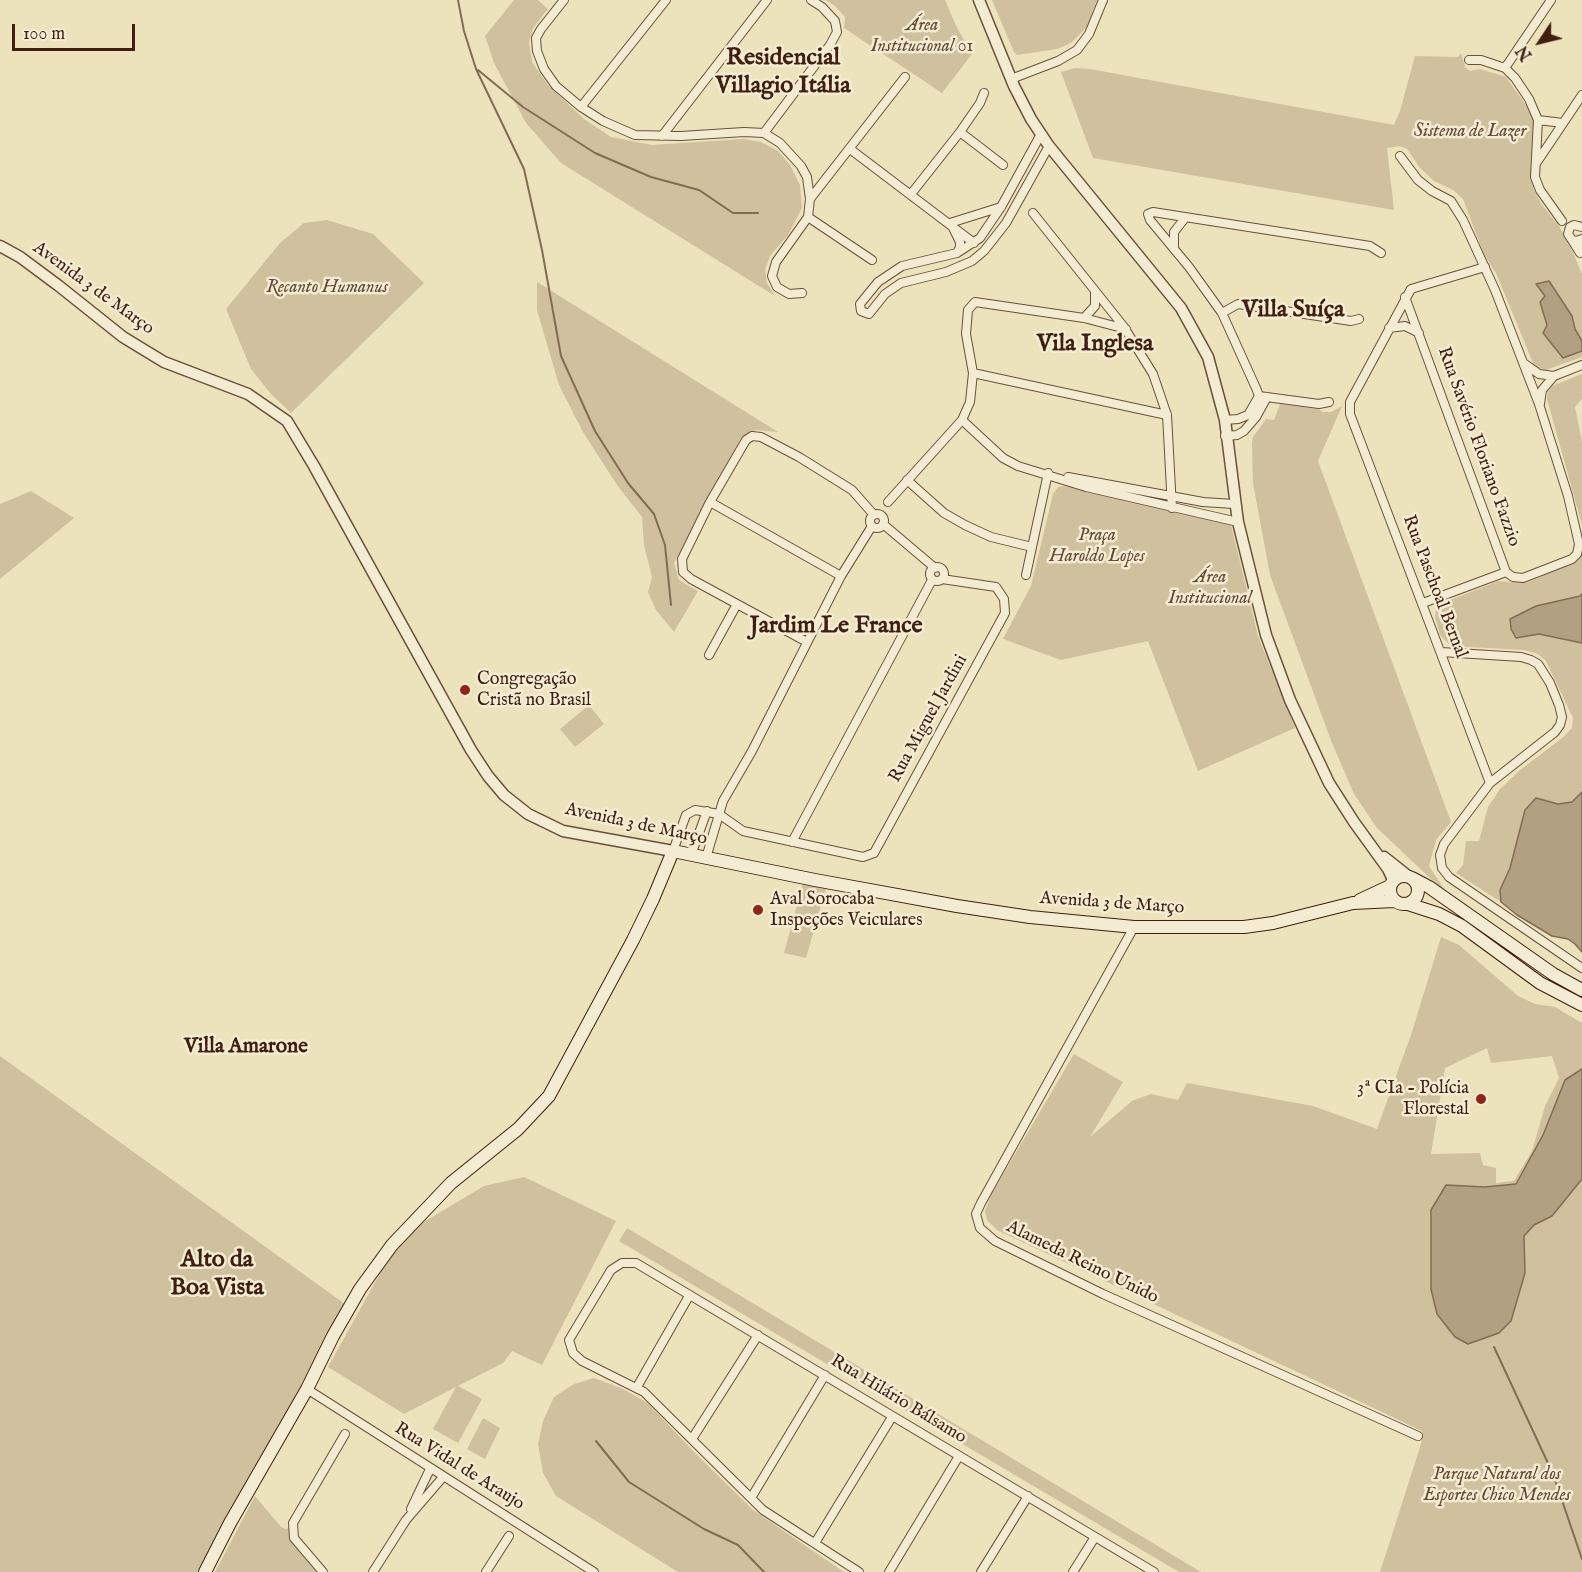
<!DOCTYPE html>
<meta charset="utf-8">
<style>
body{margin:0}
#map{position:relative;width:1582px;height:1572px;overflow:hidden;background:#ece2bb;font-family:"IM FELL English",serif}
canvas{display:block}
.north{position:absolute;left:1510px;top:12px;width:60px;height:60px;-webkit-text-stroke:4px #f3ecd3;paint-order:stroke;rotate:235deg;font-size:16px;font-weight:700;line-height:24px;text-align:center;color:#3f1f10}
.north::after{content:'';display:block;margin:auto;width:21px;height:27px;background:#3f1f10;clip-path:polygon(50% 0,100% 100%,50% 72%,0 100%)}
.scale{position:absolute;left:12px;top:24px;width:123px;height:27px;box-sizing:border-box;border:3px solid #3f1f10;border-top:0;padding-left:8px;font-size:18px;line-height:21px;white-space:nowrap;color:#3f1f10;-webkit-text-stroke:4px #f3ecd3;paint-order:stroke}
</style>
<div id="map">
<canvas width="1582" height="1572"></canvas>
<div class="north">N</div>
<div class="scale">100 m</div>
</div>
<script>
const context = document.querySelector('canvas').getContext('2d');
context.lineJoin = 'round';
function fill(path, color) {
  context.fillStyle = color;
  context.fill(path, 'evenodd');
}
function shape(rows) {
  const path = new Path2D();
  for (const r of rows) {
    if (r.length === 3) {
      path.moveTo(r[0] + r[2], r[1]);
      path.arc(r[0], r[1], r[2], 0, 2 * Math.PI);
      continue;
    }
    path.moveTo(r[0], r[1]);
    for (let i = 2; i < r.length; i += 2) path.lineTo(r[i], r[i + 1]);
  }
  return path;
}
function stroke(path, color, width, dash) {
  context.strokeStyle = color;
  context.lineWidth = width;
  context.lineCap = dash ? 'butt' : 'round';
  context.setLineDash(dash || []);
  context.stroke(path);
}
function write(font, color, halo, rows, align = 'center') {
  context.font = font + ' "IM FELL English",serif';
  context.lineWidth = 5;
  context.setLineDash([]);
  context.textBaseline = 'middle';
  context.strokeStyle = halo;
  context.fillStyle = color;
  for (const [text, x, y, turn = 0] of rows) {
    context.save();
    context.translate(x, y);
    context.rotate((+turn || 0) * Math.PI / 180);
    context.textAlign = isNaN(turn) ? turn : align;
    if (halo) context.strokeText(text, 0, 0);
    context.fillText(text, 0, 0);
    context.restore();
  }
}
fill(shape([
 [514,0,538,0,548,9,533,28,529,42,532,62,548,85,584,119,611,137,652,145,744,139,761,142,778,151,790,165,800,185,802,208,788,235,770,256,765,270,767,283,775,296,561,163,526,123,494,63,485,36],
 [826,0,945,0,956,26,972,54,942,93,844,28,845,17,835,6],
 [992,0,1097,0,1087,27,1071,43,1057,49,1017,55,1014,52],
 [1461,53,1465,67,1470,71,1480,69,1506,77,1535,118,1531,174,1534,190,1542,205,1559,226,1571,248,1582,274,1582,357,1546,370,1538,368,1533,363,1496,273,1484,255,1463,199,1453,190,1434,181,1420,168,1407,149,1400,146,1387,148,1394,210,1093,158,1061,72,1075,68,1090,69,1394,125,1400,111,1415,56,1458,57],
 [327,220,373,234,424,283,291,413,271,394,251,369,226,309,280,243,304,223],
 [537,282,778,432,756,430,741,438,674,563,679,580,698,591,674,632,656,610,648,592,652,577,644,545,642,517,617,485,583,432,559,385,537,310],
 [1582,374,1582,399,1575,407,1582,442,1582,525,1547,399,1548,392,1552,386],
 [1280,404,1318,409,1323,412,1331,412,1342,406,1318,461,1451,822,1436,840,1429,866,1448,895,1377,828,1354,794,1332,743,1270,575,1253,483,1252,443,1253,437,1266,419,1274,420],
 [1065,486,1231,525,1258,636,1295,728,1198,771,1148,641,1061,660,1003,639,1031,586,1053,494,1058,487],
 [31,491,74,518,0,579,0,504],
 [1582,555,1582,594,1580,596,1536,606,1516,638,1539,634,1582,643,1582,792,1572,802,1558,804,1536,798,1525,810,1510,868,1500,890,1501,902,1456,873,1463,865,1466,841,1479,841,1488,807,1500,789,1519,771,1562,738,1572,728,1573,718,1546,661,1538,654,1524,650,1451,646,1440,635,1435,617,1436,609,1443,603,1498,581,1526,583,1576,562],
 [589,705,604,724,575,747,560,729],
 [803,883,826,888,806,958,784,953],
 [1441,937,1459,945,1518,996,1535,1004,1555,1007,1582,1023,1582,1572,1380,1572,1421,1444,1422,1431,997,1230,987,1220,985,1211,991,1195,1074,1054,1123,1082,1090,1137,1132,1101,1151,1094,1178,1100,1187,1083,1313,1106,1377,1129,1412,1032],
 [1487,1048,1491,1063,1552,1056,1559,1078,1545,1106,1532,1151,1514,1181,1496,1183,1496,1168,1483,1165,1480,1153,1431,1154,1445,1068],
 [0,1056,345,1304,211,1551,197,1572,0,1572],
 [524,1177,616,1221,542,1365,512,1351,503,1363,458,1386,482,1399,458,1443,433,1429,456,1387,404,1414,328,1367,387,1261,417,1226,484,1186],
 [627,1228,940,1415,1201,1572,1179,1572,619,1241],
 [594,1378,621,1388,648,1403,693,1451,753,1510,844,1572,678,1572,556,1496,543,1473,538,1444,543,1421,554,1397,574,1384],
 [483,1418,500,1428,485,1459,467,1449],
 [255,1496,281,1527,286,1529,291,1526,319,1572,215,1572]
]), '#cfc19e');
const water = shape([
 [1549,281,1572,316,1575,329,1582,341,1582,351,1563,358,1543,333,1547,325,1540,302,1545,296,1536,284,1549,281],
 [1582,594,1582,643,1539,634,1516,638,1511,629,1510,619,1536,606,1580,596,1582,594],
 [1582,792,1582,952,1575,944,1568,939,1552,936,1517,915,1501,902,1500,890,1510,868,1525,810,1536,798,1558,804,1572,802,1582,792],
 [1582,1069,1582,1179,1552,1216,1534,1225,1524,1236,1525,1273,1511,1321,1499,1333,1468,1344,1455,1337,1437,1314,1431,1289,1431,1210,1446,1185,1485,1187,1516,1184,1543,1135,1565,1080,1582,1069]
]);
fill(water, '#b1a081');
stroke(water, '#836c54', 1.5);
stroke(shape([
 [458,0,464,31,476,69,524,169,542,250,561,356,595,431,628,483,654,514,665,545,671,605],
 [478,70,523,107,595,153,651,177,699,190,733,213,758,213],
 [1494,1347,1553,1474,1582,1559],
 [596,1441,629,1482,704,1529,738,1545,764,1572]
]), '#836c54', 2);
const minor = shape([
 [564,0,541,29,536,38,537,51,544,69,556,86,581,107,603,121,635,135,681,136,744,132,764,133,780,143,801,166,807,177,810,199,808,217,776,262,772,276,777,287,789,294,802,293],
 [1469,60,1481,60,1505,68,1515,78,1529,99,1538,120,1535,177,1540,190,1562,221],
 [1505,68,1551,0],
 [1011,79,1058,61,1077,50,1089,34,1103,0],
 [581,107,666,0],
 [1538,120,1563,123],
 [960,132,1003,165],
 [764,133,830,45,837,32,835,21,822,7,811,0],
 [1041,134,1001,207,980,238,957,253,902,266,878,282,860,304,861,311,869,314,885,294,901,283,946,272,972,261,984,251,1006,223,1049,146],
 [662,136,767,0],
 [850,149,974,243],
 [1400,156,1418,180,1432,191,1451,201,1463,220,1495,290,1539,404,1568,496,1579,544,1577,554,1572,559,1523,578,1513,577,1506,572],
 [1537,162,1582,95],
 [911,194,960,132,980,103,984,93],
 [810,199,905,77],
 [1033,213,1124,327,1153,374,1167,415,1172,508],
 [808,217,872,260],
 [950,223,1001,207],
 [1582,227,1574,225,1570,227,1568,234,1572,240,1576,241,1582,239],
 [953,228,960,242,960,247,957,253],
 [1572,240,1580,253,1582,242],
 [1174,248,1174,232,1185,218],
 [1485,267,1411,289,1350,402,1350,414,1490,783],
 [1405,297,1506,572],
 [1222,313,1238,304,1351,321,1359,319],
 [1084,318,1095,306,1095,293],
 [1389,328,1405,326,1419,333],
 [1525,364,1539,374,1554,376,1582,365],
 [973,373,1167,415],
 [1259,396,1319,404,1329,402],
 [1540,404,1542,390,1554,376],
 [962,420,1003,458,1018,466,1086,487,1238,522],
 [1225,420,1238,419,1248,415,1259,396,1256,388,1222,313,1189,267,1150,220,1148,214,1153,212,1370,246,1381,253],
 [1225,436,1237,435,1244,431,1256,417,1267,397],
 [1068,477,1203,502,1234,504],
 [907,480,944,513,965,525,991,537,1032,547],
 [710,502,841,576],
 [888,502,962,420,970,402,973,373,966,334,968,310,975,302,1084,318,1126,329],
 [877,521,7],
 [883,524,935,568],
 [937,574,7],
 [1026,575,1048,473],
 [1423,603,1506,572],
 [807,642,691,579,683,572,682,559,710,502,746,440,752,436,761,437,799,457,852,490,874,515],
 [1441,652,1521,657,1531,660,1538,664,1550,683,1559,705,1562,717,1560,725,1555,732,1490,783,1444,844,1440,855,1442,868,1449,877,1582,968],
 [709,655,737,604],
 [792,842,932,580],
 [673,851,686,815,695,810,719,814,743,831,863,857,874,853,1005,613,1004,599,996,587,942,579],
 [691,855,707,811],
 [706,858,723,801,752,751,841,576,872,526],
 [1134,927,981,1203,976,1214,980,1228,995,1241,1103,1294,1418,1436],
 [637,1387,689,1296],
 [307,1389,594,1572],
 [692,1439,758,1335],
 [751,1498,825,1375],
 [411,1509,430,1469],
 [815,1543,892,1417],
 [323,1572,294,1538,293,1523,345,1434],
 [373,1572,406,1520,443,1477],
 [486,1572,509,1536],
 [859,1572,763,1510,644,1392,582,1361,573,1353,569,1340,611,1270,622,1263,636,1263,1154,1572],
 [889,1572,959,1456],
 [981,1572,1028,1496],
 [1073,1572,1095,1537]
]);
const tertiary = shape([
 [979,0,1014,86,1031,119,1049,146,1181,308,1208,357,1225,420,1238,522,1266,635,1290,700,1329,783,1354,822,1388,869,1393,880],
 [0,246,20,257,59,286,123,337,164,362,248,394,287,421,314,466,471,750,488,776,504,795,528,814,563,831,673,851],
 [1384,857,1408,876]
]);
const secondary = shape([
 [1404,890,14],
 [1412,878,1429,887,1553,974,1582,990],
 [1360,900,1390,886],
 [1408,904,1439,914,1462,926,1540,983,1582,1005],
 [205,1572,230,1523,307,1389,333,1336,360,1289,392,1245,451,1183,518,1129,549,1096,633,940,653,899,673,851,815,880,957,906,1030,917,1134,927,1244,927,1273,923,1353,903,1394,901]
]);
stroke(minor, '#6a503b', 10);
stroke(tertiary, '#6a503b', 13);
stroke(secondary, '#3f1f10', 14);
stroke(minor, '#f3ecd3', 8);
stroke(tertiary, '#f3ecd3', 10);
stroke(secondary, '#f3ecd3', 12);
for (const [x, y, r, color] of [
 [465,690,6,"#8f2418"],
 [758,910,6,"#8f2418"],
 [1481,1099,6,"#8f2418"]
]) {
  const dot = new Path2D();
  dot.arc(x, y, r, 0, 2 * Math.PI);
  context.fillStyle = color;
  context.fill(dot);
  stroke(dot, '#f3ecd3', 2);
}
write('italic 18px', '#634834', '#f3ecd3', [
 ["Área",922,26],
 ["Institucional 01",922,47],
 ["Sistema de Lazer",1470,132],
 ["Recanto Humanus",327,288],
 ["Praça",1097,536],
 ["Haroldo Lopes",1097,557],
 ["Área",1210,578],
 ["Institucional",1210,599],
 ["Parque Natural dos",1497,1475],
 ["Esportes Chico Mendes",1497,1496]
]);
write('18px', '#3f1f10', '#f3ecd3', [
 ["Avenida 3 de Março",93,289,36],
 ["Rua Savério Floriano Fazzio",1478,447,70],
 ["Rua Paschoal Bernal",1434,587,69],
 ["Rua Miguel Jardini",929,719,-61],
 ["Avenida 3 de Março",636,825,12],
 ["Avenida 3 de Março",1112,904,4],
 ["Alameda Reino Unido",1082,1263,26],
 ["Rua Hilário Bálsamo",898,1400,31],
 ["Rua Vidal de Araujo",459,1467,32]
]);
write('18px', '#3f1f10', '#f3ecd3', [
 ["Congregação",477,680],
 ["Cristã no Brasil",477,701],
 ["Aval Sorocaba",770,900],
 ["Inspeções Veiculares",770,921],
 ["3ª CIa - Polícia",1469,1089,"right"],
 ["Florestal",1469,1110,"right"]
], 'left');
write('bold 21px', '#3f1f10', '#f3ecd3', [
 ["Villa Amarone",246,1048]
]);
write('bold 24px', '#3f1f10', '#f3ecd3', [
 ["Residencial",783,59],
 ["Villagio Itália",783,87],
 ["Villa Suíça",1293,311],
 ["Vila Inglesa",1095,345],
 ["Jardim Le France",836,627],
 ["Alto da",217,1261],
 ["Boa Vista",217,1289]
]);
</script>
